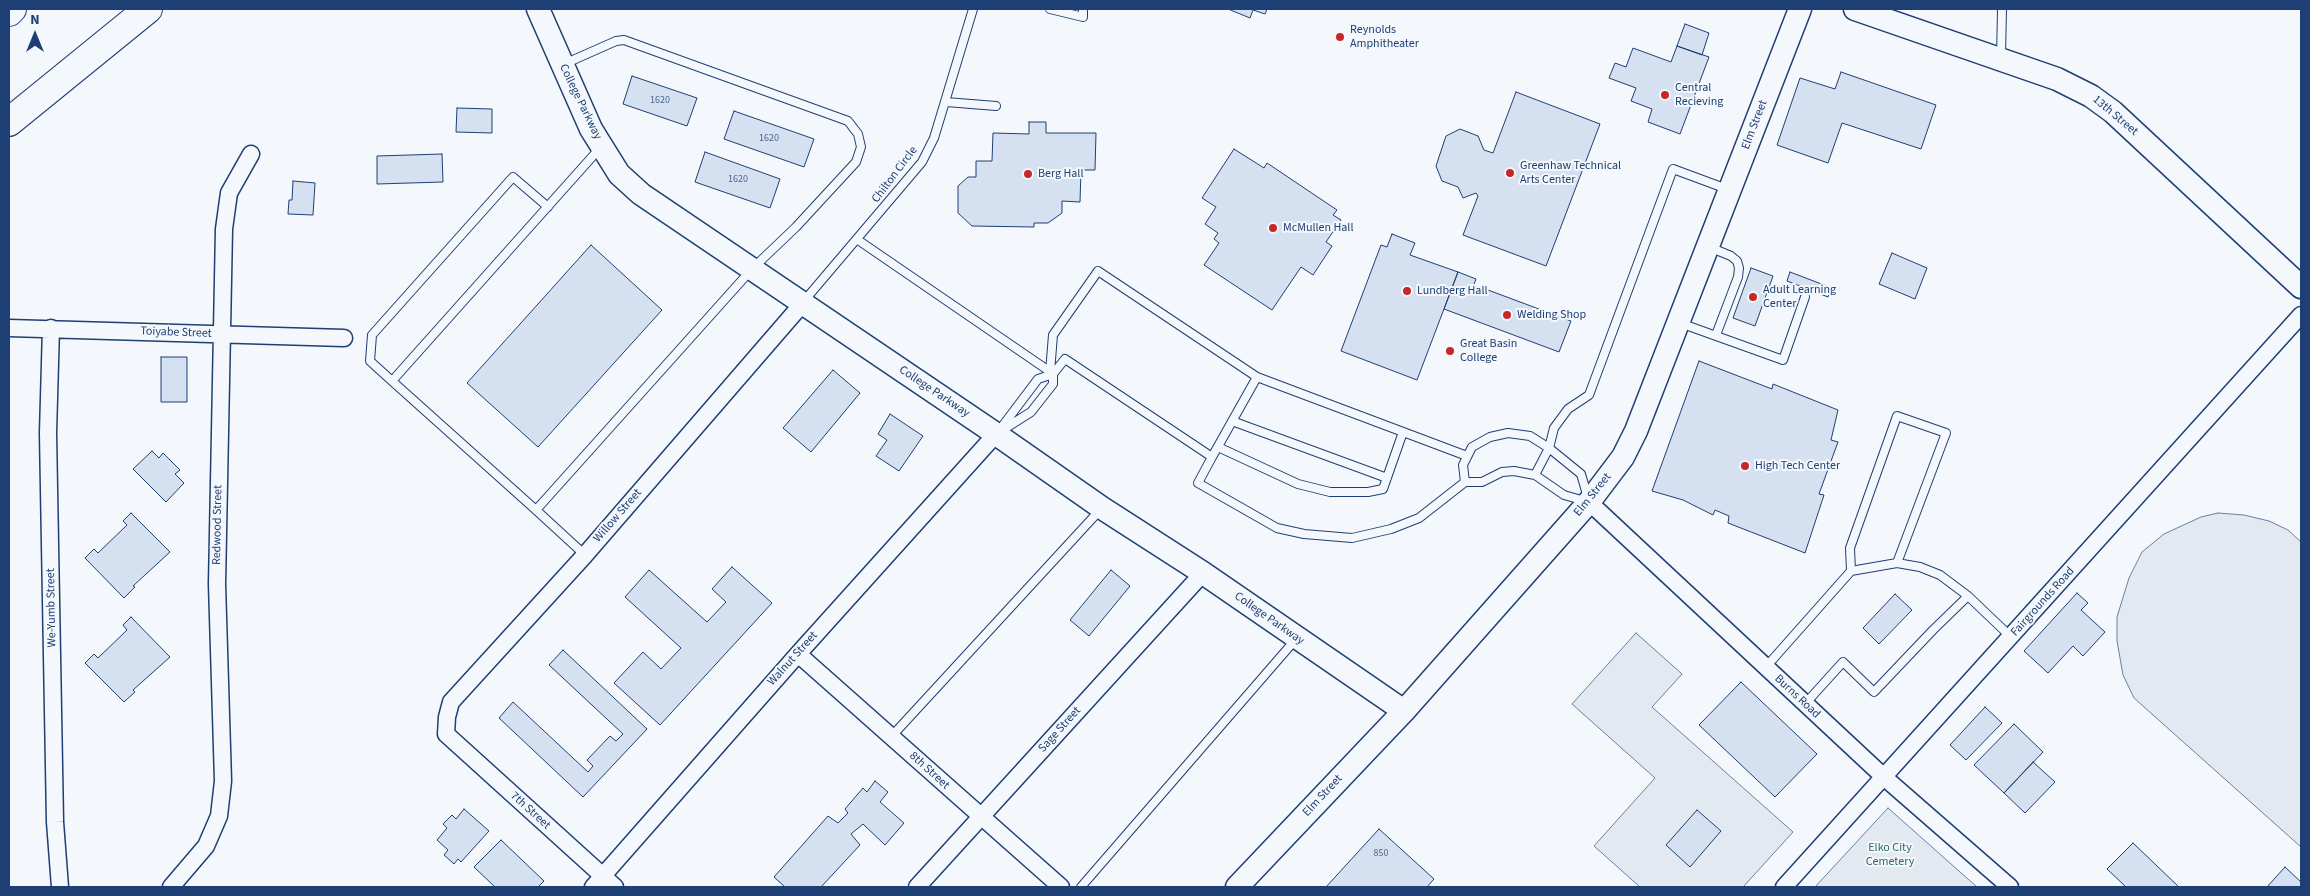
<!DOCTYPE html>
<style>
body{margin:0}
#map{position:relative;width:2310px;height:896px;overflow:hidden;background:#f4f7fb;font-family:"Source Sans 3",sans-serif}
canvas{display:block}
.frame{position:absolute;inset:0;border:10px solid #1d3f73;pointer-events:none}
.north{position:absolute;left:10px;top:10px;width:50px;height:50px;-webkit-text-stroke:4px #f4f7fb;paint-order:stroke;rotate:0deg;font-size:14px;font-weight:700;line-height:20px;text-align:center;color:#1d3f73}
.north::after{content:'';display:block;margin:auto;width:18px;height:22px;background:#1d3f73;clip-path:polygon(50% 0,100% 100%,50% 72%,0 100%)}
</style>
<div id="map">
<canvas width="2310" height="896"></canvas>
<div class="frame"></div>
<div class="north">N</div>
</div>
<script>
const context = document.querySelector('canvas').getContext('2d');
context.lineJoin = 'round';
function fill(path, color) {
  context.fillStyle = color;
  context.fill(path, 'evenodd');
}
function shape(rows) {
  const path = new Path2D();
  for (const r of rows) {
    path.moveTo(r[0], r[1]);
    for (let i = 2; i < r.length; i += 2) path.lineTo(r[i], r[i + 1]);
  }
  return path;
}
function stroke(path, color, width, dash) {
  context.strokeStyle = color;
  context.lineWidth = width;
  context.lineCap = dash ? 'butt' : 'round';
  context.setLineDash(dash || []);
  context.stroke(path);
}
function write(font, color, halo, rows, align = 'center') {
  context.font = font + ' "Source Sans 3",sans-serif';
  context.lineWidth = 4;
  context.setLineDash([]);
  context.textBaseline = 'middle';
  context.strokeStyle = halo;
  context.fillStyle = color;
  for (const [text, x, y, turn = 0] of rows) {
    context.save();
    context.translate(x, y);
    context.rotate((+turn || 0) * Math.PI / 180);
    context.textAlign = isNaN(turn) ? turn : align;
    if (halo) context.strokeText(text, 0, 0);
    context.fillText(text, 0, 0);
    context.restore();
  }
}
const green = shape([
 [2218,513,2244,515,2269,521,2288,530,2301,542,2301,847,2134,698,2123,675,2117,641,2117,617,2129,578,2142,552,2164,534,2201,517,2218,513],
 [1636,633,1682,674,1652,707,1793,832,1743,887,1640,887,1594,846,1655,778,1572,704,1636,633],
 [1888,808,1977,887,1815,887,1888,808]
]);
fill(green, '#e3e9f0');
stroke(green, '#687fa3', 1);
const building = shape([
 [1228,9,1267,9,1265,14,1253,10,1250,18,1228,9],
 [1685,24,1709,33,1702,55,1677,46,1685,24],
 [1677,46,1709,57,1680,134,1648,122,1652,109,1631,101,1636,88,1609,78,1615,63,1626,67,1633,48,1671,62,1677,46],
 [1841,72,1936,105,1921,149,1842,123,1828,163,1777,145,1800,78,1835,89,1841,72],
 [632,76,697,98,687,126,623,104,632,76],
 [1516,92,1600,124,1546,266,1463,235,1478,196,1476,193,1463,198,1458,187,1442,181,1436,166,1446,136,1460,129,1478,136,1484,150,1493,153,1516,92],
 [457,108,492,109,492,133,456,132,457,108],
 [734,111,814,139,804,167,724,139,734,111],
 [1029,122,1046,122,1046,133,1096,133,1095,170,1081,170,1080,202,1062,201,1062,213,1048,223,1034,223,1034,227,972,226,958,213,958,186,968,177,976,177,976,161,992,161,993,133,1029,134,1029,122],
 [1234,149,1264,168,1267,163,1337,210,1333,215,1341,220,1326,242,1332,246,1313,275,1301,267,1272,310,1204,265,1219,243,1214,239,1218,233,1205,224,1216,207,1202,198,1234,149],
 [705,152,780,179,770,208,695,182,705,152],
 [442,154,443,182,377,184,377,156,442,154],
 [293,181,315,183,313,215,288,214,289,200,292,200,293,181],
 [1392,234,1415,243,1410,255,1458,272,1417,380,1341,351,1381,245,1387,247,1392,234],
 [591,245,662,310,538,447,467,383,591,245],
 [1892,253,1927,268,1915,299,1879,284,1892,253],
 [1751,268,1773,276,1755,326,1733,318,1751,268],
 [1458,272,1476,279,1473,287,1479,289,1480,287,1571,321,1559,352,1444,309,1458,272],
 [1790,272,1832,288,1828,297,1787,281,1790,272],
 [161,357,187,357,187,402,161,402,161,357],
 [1699,361,1772,389,1773,384,1838,410,1831,440,1838,442,1819,494,1824,495,1805,553,1728,523,1729,516,1715,510,1713,515,1683,500,1652,491,1699,361],
 [833,370,860,393,811,452,783,428,833,370],
 [890,414,923,436,899,471,876,456,887,440,878,434,890,414],
 [152,451,159,458,163,453,180,470,175,474,184,483,166,502,133,469,152,451],
 [131,513,170,552,133,586,135,587,124,598,85,558,94,549,98,553,127,525,123,521,131,513],
 [732,567,772,603,660,725,614,683,643,652,661,669,681,648,625,597,649,570,707,622,726,602,712,589,732,567],
 [1111,570,1130,586,1089,636,1070,620,1111,570],
 [2077,593,2088,603,2081,610,2105,632,2083,656,2073,646,2048,673,2024,651,2077,593],
 [1895,594,1912,610,1879,644,1863,628,1895,594],
 [131,617,170,657,133,690,135,692,124,702,85,663,94,654,98,658,127,630,123,625,131,617],
 [563,650,647,729,583,797,499,718,513,702,588,772,593,766,587,760,610,736,616,741,623,734,549,665,563,650],
 [1741,682,1817,754,1775,797,1699,725,1741,682],
 [1985,707,2002,723,1966,760,1950,745,1985,707],
 [2014,724,2043,752,2004,793,1974,765,2014,724],
 [2033,762,2055,782,2025,813,2004,793,2033,762],
 [875,781,888,792,880,802,904,823,885,845,863,824,851,834,860,845,821,887,785,887,774,877,828,816,838,823,848,813,845,809,863,788,867,792,875,781],
 [464,809,489,831,461,862,458,859,454,864,444,855,448,850,437,840,447,828,443,824,452,815,456,819,464,809],
 [1697,810,1721,831,1690,867,1666,845,1697,810],
 [1379,829,1434,879,1427,887,1326,887,1379,829],
 [501,840,544,881,538,887,495,887,474,867,501,840],
 [2133,843,2179,887,2126,887,2107,869,2133,843],
 [2285,867,2301,882,2301,887,2267,887,2285,867]
]);
fill(building, '#d5e0f0');
stroke(building, '#1d3f73', 1);
const lane = shape([
 [1050,9,1083,17,1083,9],
 [2001,57,2002,9],
 [564,64,616,41,624,40,848,121,858,134,861,147,856,162,796,227,752,269,536,510,392,381,600,148],
 [946,102,996,106],
 [858,240,1052,373],
 [1709,247,1731,256,1737,261,1739,268,1738,277,1716,335],
 [804,301,922,162,934,138,973,9],
 [1680,323,1783,360,1805,297],
 [1050,372,1053,335,1098,271,1257,377,1212,457],
 [1257,377,1467,456],
 [392,381,370,361,372,335,513,177,548,207],
 [1232,421,1387,478],
 [1001,431,1031,412,1053,384,1053,374],
 [998,432,1038,379,1053,374,1065,359,1212,457,1198,483,1277,528,1304,534,1352,538,1391,529,1419,518,1465,482,1482,482,1502,472,1514,471,1535,475,1564,495,1585,501],
 [1218,447,1298,484,1330,492,1368,492,1383,489,1403,432],
 [1535,475,1549,448,1554,428,1568,409,1589,395,1673,169,1727,189],
 [1465,482,1463,465,1472,447,1490,437,1508,433,1530,436,1549,448,1581,474,1588,498],
 [536,510,585,555],
 [1897,563,1920,567,1940,575,1968,596,2011,637],
 [1765,668,1851,571,1850,548,1897,416,1946,433,1897,563,1851,571],
 [1805,704,1843,662,1874,692,1933,630,1968,596],
 [891,737,1100,510],
 [1081,887,1296,639]
]);
const street = shape([
 [9,328,344,338],
 [51,328,48,433,55,822,60,887],
 [1589,502,1885,778,2010,887],
 [798,654,1061,887],
 [171,887,206,846,219,816,223,781,217,584,224,229,229,193,251,154],
 [593,887,798,654,996,434],
 [615,887,446,734,447,717,451,702,585,555,803,303],
 [917,887,1203,573],
 [1784,887,2301,315]
]);
const secondary = shape([
 [538,9,591,129,619,174,641,194,996,434,1102,508,1203,573,1404,711],
 [1855,9,2057,79,2091,96,2113,112,2301,287],
 [1237,887,1404,711,1589,502,1623,457,1636,431,1800,9]
]);
const highway = shape([
 [9,12,12,9],
 [9,122,148,9]
]);
stroke(lane, '#1d3f73', 10);
stroke(street, '#1d3f73', 19);
stroke(secondary, '#1d3f73', 25);
stroke(highway, '#1d3f73', 30);
stroke(lane, '#f4f7fb', 8);
stroke(street, '#f4f7fb', 16);
stroke(secondary, '#f4f7fb', 22);
stroke(highway, '#f4f7fb', 28);
for (const [x, y, r, color] of [
 [1340,37,5,"#c62828"],
 [1665,95,5,"#c62828"],
 [1510,173,5,"#c62828"],
 [1028,174,5,"#c62828"],
 [1273,228,5,"#c62828"],
 [1407,291,5,"#c62828"],
 [1753,297,5,"#c62828"],
 [1507,315,5,"#c62828"],
 [1450,351,5,"#c62828"],
 [1745,466,5,"#c62828"]
]) {
  const dot = new Path2D();
  dot.arc(x, y, r, 0, 2 * Math.PI);
  context.fillStyle = color;
  context.fill(dot);
  stroke(dot, '#f4f7fb', 2);
}
write('10px', '#4b6792', null, [
 ["1620",660,101],
 ["1620",769,139],
 ["1620",738,180],
 ["850",1381,854]
]);
write('12px', '#1d3f73', '#f4f7fb', [
 ["Reynolds",1350,30],
 ["Amphitheater",1350,44],
 ["Central",1675,88],
 ["Recieving",1675,102],
 ["Greenhaw Technical",1520,166],
 ["Arts Center",1520,180],
 ["Berg Hall",1038,174],
 ["McMullen Hall",1283,228],
 ["Adult Learning",1763,290],
 ["Center",1763,304],
 ["Lundberg Hall",1417,291],
 ["Welding Shop",1517,315],
 ["Great Basin",1460,344],
 ["College",1460,358],
 ["High Tech Center",1755,466]
], 'left');
write('12px', '#1d3f73', '#f4f7fb', [
 ["College Parkway",580,102,64],
 ["13th Street",2115,116,40],
 ["Elm Street",1755,125,-69],
 ["Chilton Circle",895,175,-53],
 ["Toiyabe Street",176,333,2],
 ["College Parkway",934,392,34],
 ["Elm Street",1593,495,-51],
 ["Willow Street",618,516,-49],
 ["Redwood Street",218,525,-89],
 ["Fairgrounds Road",2043,602,-48],
 ["We-Yumb Street",52,608,-91],
 ["College Parkway",1269,619,35],
 ["Walnut Street",793,659,-48],
 ["Burns Road",1797,697,43],
 ["Sage Street",1060,730,-48],
 ["8th Street",929,771,42],
 ["Elm Street",1323,796,-47],
 ["7th Street",530,811,42]
]);
write('12px', '#2c6c60', '#f4f7fb', [
 ["Elko City",1890,848],
 ["Cemetery",1890,862]
]);
</script>
